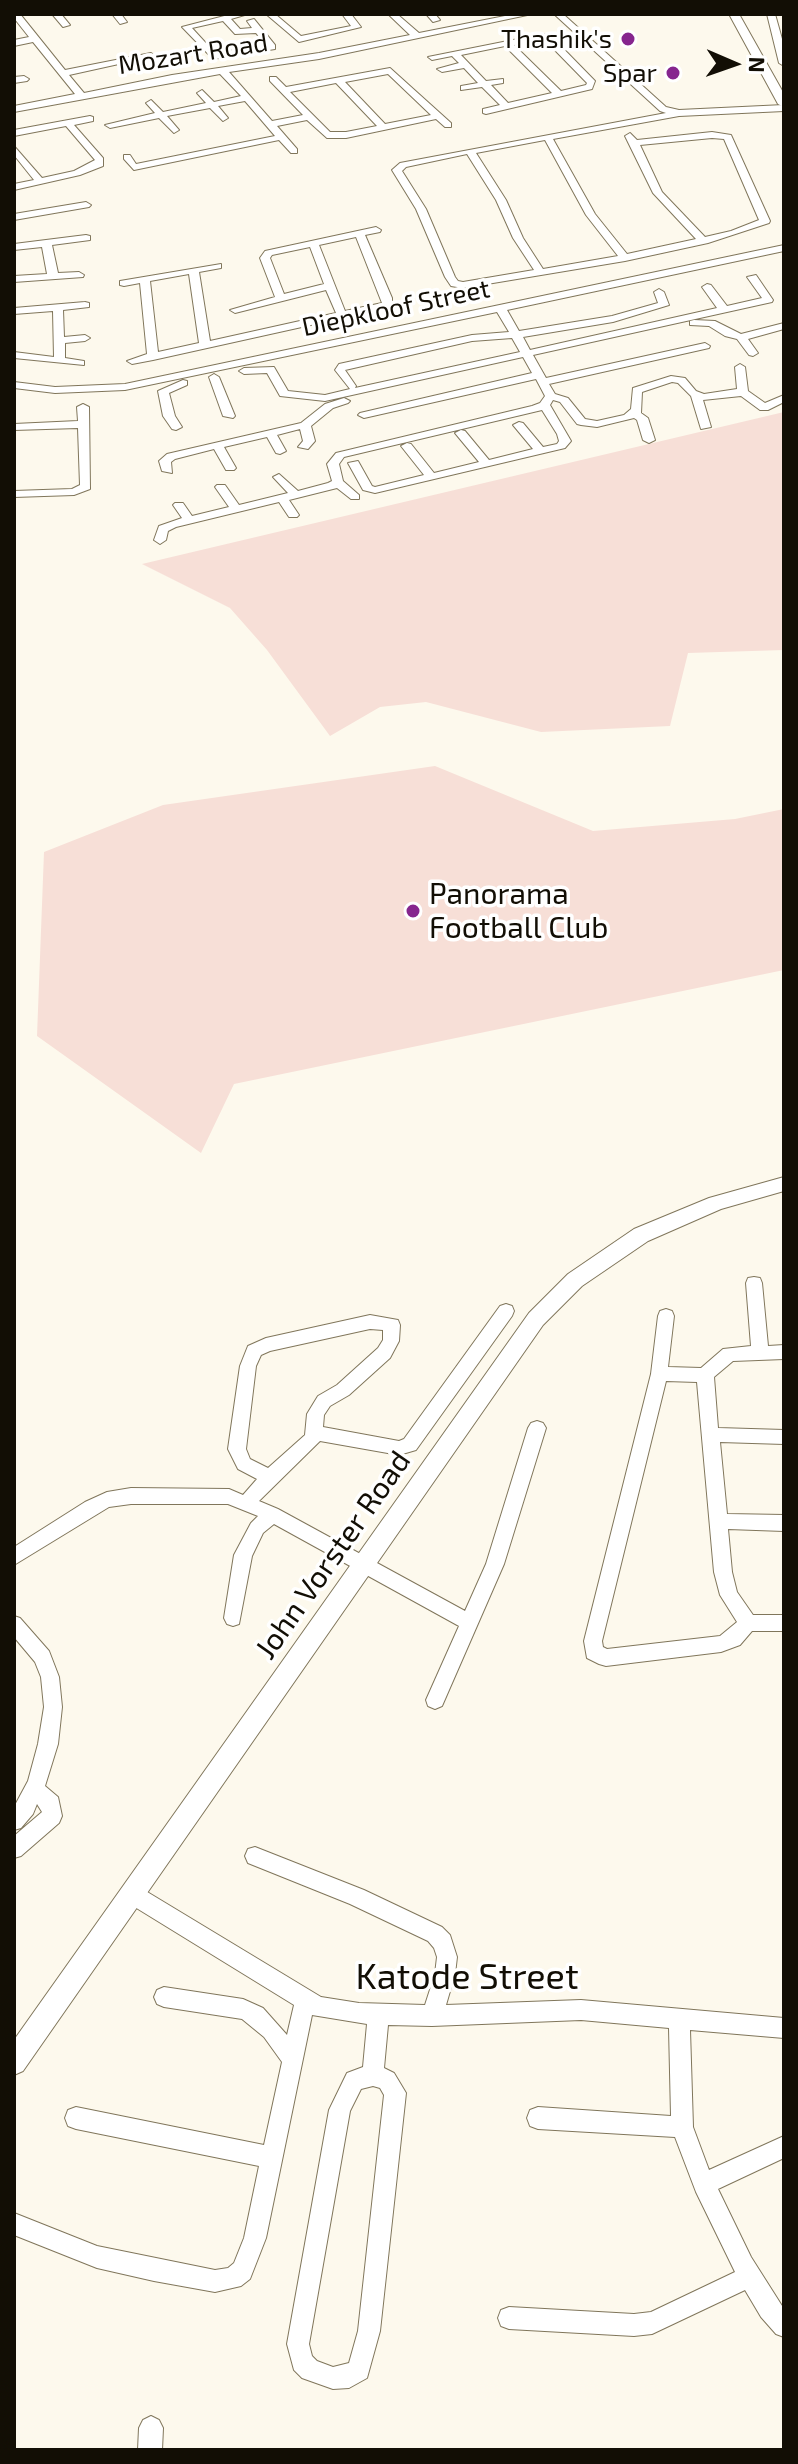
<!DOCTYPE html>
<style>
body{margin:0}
#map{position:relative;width:798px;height:2464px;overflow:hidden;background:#fdf9ed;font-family:"Exo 2",sans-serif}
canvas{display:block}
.frame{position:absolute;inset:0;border:16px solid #120e05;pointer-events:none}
.north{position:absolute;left:694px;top:24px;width:80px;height:80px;-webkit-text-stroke:6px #fff;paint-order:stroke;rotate:92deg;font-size:22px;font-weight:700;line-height:32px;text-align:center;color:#120e05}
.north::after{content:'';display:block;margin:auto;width:28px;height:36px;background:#120e05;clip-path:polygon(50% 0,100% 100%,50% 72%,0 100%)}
</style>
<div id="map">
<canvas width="798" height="2464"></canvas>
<div class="frame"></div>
<div class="north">N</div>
</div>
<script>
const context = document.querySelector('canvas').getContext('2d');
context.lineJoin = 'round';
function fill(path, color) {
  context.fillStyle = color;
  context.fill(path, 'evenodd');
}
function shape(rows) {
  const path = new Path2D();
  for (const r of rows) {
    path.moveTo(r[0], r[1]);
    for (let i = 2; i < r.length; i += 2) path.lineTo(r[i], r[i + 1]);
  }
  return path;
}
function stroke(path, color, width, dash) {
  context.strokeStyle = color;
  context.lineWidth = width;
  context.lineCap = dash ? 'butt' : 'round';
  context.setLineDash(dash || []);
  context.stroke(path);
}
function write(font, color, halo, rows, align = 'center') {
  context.font = font + ' "Exo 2",sans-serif';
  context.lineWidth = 7;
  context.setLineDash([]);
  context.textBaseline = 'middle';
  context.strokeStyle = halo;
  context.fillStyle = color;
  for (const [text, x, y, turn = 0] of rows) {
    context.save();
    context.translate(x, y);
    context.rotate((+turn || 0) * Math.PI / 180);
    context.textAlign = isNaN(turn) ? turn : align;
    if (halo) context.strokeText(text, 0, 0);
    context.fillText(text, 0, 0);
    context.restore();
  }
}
fill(shape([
 [784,412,784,650,688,653,670,726,541,732,426,702,380,707,330,736,267,650,230,608,142,564],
 [435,766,593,831,735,819,784,809,784,970,234,1084,201,1153,37,1036,44,852,163,805]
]), '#f7dfd7');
const minor = shape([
 [14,14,20,14,65,70,151,53,155,56,69,75,84,93,172,75,319,53,410,35,388,14,397,14,419,33,515,14,532,14,319,59,229,72,272,121,303,115,270,81,270,77,276,77,286,87,390,68,451,123,451,127,445,127,436,119,346,138,327,138,307,120,277,126,297,149,297,153,291,153,279,140,134,170,124,159,124,155,130,155,136,164,275,136,245,101,218,106,228,118,223,121,210,108,167,116,179,130,174,133,159,118,110,128,105,125,155,113,146,103,151,100,163,112,206,103,197,93,202,90,214,102,241,96,220,74,14,112,14,106,75,94,33,42,14,46,14,40,29,37,14,18,14,14],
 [388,74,431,115,385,124,345,82,388,74],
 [336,83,377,126,346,132,330,132,290,92,336,83],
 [52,14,61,14,70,25,63,27,52,14],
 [112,14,121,14,127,22,120,24,112,14],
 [232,14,248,14,231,19,240,29,252,28,247,21,254,19,275,45,275,49,213,59,182,27,232,14],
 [223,21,235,34,256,33,266,45,215,53,192,28,223,21],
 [266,14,275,14,301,36,351,26,342,14,351,14,361,27,299,42,266,14],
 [426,14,435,14,440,20,433,22,426,14],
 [554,14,563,14,666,107,679,110,784,105,784,111,679,116,553,139,595,214,627,254,696,239,653,193,625,136,630,133,637,140,712,132,731,135,770,221,769,223,708,243,625,261,463,288,451,286,445,277,416,209,392,170,400,163,666,113,660,111,554,14],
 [712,138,724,139,759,220,731,231,705,237,662,192,640,145,712,138],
 [545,140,586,215,618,256,543,269,523,238,506,200,476,153,545,140],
 [467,154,496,200,513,238,534,270,463,282,458,281,455,277,426,209,402,171,406,167,467,154],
 [767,14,775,14,784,46,784,66,779,63,767,14],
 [543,34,551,36,595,81,592,89,486,114,483,113,483,109,500,105,482,87,461,90,461,86,478,83,464,68,442,72,437,69,459,63,452,56,432,60,428,57,543,34],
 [545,40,587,83,586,85,561,91,514,45,545,40],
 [505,46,552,93,508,103,491,85,503,83,503,79,486,81,461,55,505,46],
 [24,76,29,79,27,81,14,83,14,77,24,76],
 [90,116,93,117,93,121,74,125,103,158,103,166,80,175,14,190,14,184,34,180,14,155,14,146,42,178,74,171,95,160,66,126,14,136,14,130,90,116],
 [86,202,91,205,89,207,14,220,14,214,86,202],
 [376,227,381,230,380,232,365,235,392,298,392,307,153,360,132,364,127,361,147,354,140,283,124,286,120,285,120,281,221,264,221,268,199,272,210,341,336,313,326,290,235,313,230,310,275,297,260,258,265,251,376,227],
 [356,237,382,303,345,311,319,245,356,237],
 [310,247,324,284,284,294,270,258,272,255,310,247],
 [189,274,199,343,158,352,150,281,189,274],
 [86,235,90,236,90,240,52,245,58,273,79,272,84,275,83,277,14,282,14,276,47,274,42,247,14,250,14,244,86,235],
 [784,245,784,251,507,310,519,331,612,316,658,303,654,292,659,289,664,292,669,305,613,322,523,337,530,350,717,308,702,287,707,284,711,285,727,306,762,298,747,277,756,275,773,300,772,302,533,355,546,378,705,343,710,346,709,348,549,384,555,394,568,398,585,419,597,421,624,415,631,409,633,388,671,376,685,378,696,391,704,394,737,389,735,367,740,364,745,367,748,391,765,403,784,395,784,402,768,410,760,410,741,396,703,400,711,427,701,429,691,396,678,383,672,382,642,392,641,413,648,418,655,440,649,443,643,440,637,420,634,418,597,427,581,425,577,424,560,402,553,400,550,405,571,441,565,448,375,493,363,490,348,463,358,461,372,486,375,487,424,475,401,446,407,443,411,444,434,473,479,462,455,433,461,430,465,431,489,460,533,449,513,425,519,422,523,423,543,447,557,444,559,441,557,434,542,410,344,457,339,464,343,481,359,495,359,499,351,499,337,488,289,500,299,515,297,517,289,517,279,502,176,527,168,531,166,540,160,544,154,540,159,526,182,518,173,505,175,503,183,503,192,516,229,507,215,487,217,485,225,485,239,505,288,493,273,477,279,474,298,491,328,483,332,481,327,464,336,453,532,406,540,403,545,396,536,379,364,418,358,415,360,413,532,373,523,357,325,401,280,396,267,373,244,374,239,371,244,368,274,367,288,391,325,395,350,389,335,370,339,364,472,335,509,332,497,312,125,390,55,393,14,388,14,382,55,387,125,384,784,245],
 [512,338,520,352,355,388,356,386,345,370,472,341,512,338],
 [85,302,89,303,89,307,63,310,64,337,85,335,90,338,85,341,65,343,65,358,84,361,84,365,14,358,14,352,54,357,53,311,14,314,14,308,85,302],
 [694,320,715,321,741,334,784,323,784,329,748,339,758,353,753,356,749,355,737,339,725,336,709,326,690,325,690,321,694,320],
 [214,374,219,377,235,416,233,418,223,416,209,377,214,374],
 [183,380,187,381,187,385,169,393,175,416,182,427,176,430,172,429,163,416,158,391,183,380],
 [344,398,350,401,348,403,333,408,311,426,315,441,308,449,298,447,303,441,300,429,277,435,286,451,280,454,276,453,267,437,224,447,236,468,234,470,226,470,214,449,175,459,171,462,172,473,162,471,159,461,167,454,301,423,325,404,344,398],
 [83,404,89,407,90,489,74,495,14,497,14,491,72,489,80,485,78,428,14,430,14,424,78,421,77,407,83,404],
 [754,1277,760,1278,762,1283,768,1346,784,1345,784,1359,733,1361,714,1377,718,1428,784,1430,784,1444,720,1442,727,1514,784,1515,784,1531,728,1529,732,1572,737,1592,753,1615,784,1615,784,1631,752,1631,740,1645,721,1652,606,1666,599,1664,587,1658,584,1641,651,1374,658,1316,660,1311,666,1309,672,1311,674,1316,668,1367,701,1368,723,1349,751,1346,746,1283,748,1278,754,1277],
 [666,1381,697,1382,714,1572,720,1595,737,1622,720,1636,607,1649,603,1647,602,1641,666,1381],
 [506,1304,512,1306,514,1311,512,1316,416,1450,399,1455,320,1441,259,1501,278,1509,465,1611,486,1564,528,1428,531,1423,537,1421,543,1423,546,1428,504,1564,442,1706,435,1709,428,1706,426,1700,459,1626,274,1524,263,1533,252,1556,239,1624,233,1626,227,1624,224,1618,234,1555,251,1523,258,1516,228,1504,131,1504,109,1507,14,1565,14,1547,85,1502,107,1492,131,1488,229,1489,243,1495,257,1479,238,1469,228,1449,240,1366,248,1346,266,1338,370,1315,398,1320,400,1325,399,1341,390,1358,349,1395,330,1406,324,1415,323,1427,399,1441,404,1439,500,1306,506,1304],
 [370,1329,383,1330,383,1340,378,1348,337,1385,318,1396,307,1414,305,1435,268,1468,250,1459,246,1449,256,1366,261,1355,270,1351,370,1329],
 [14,1616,20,1618,49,1651,59,1677,62,1707,58,1744,45,1786,58,1797,62,1816,59,1823,21,1856,14,1858,14,1836,42,1812,37,1804,33,1814,21,1828,14,1830,14,1807,28,1781,38,1744,44,1707,41,1677,35,1662,14,1637,14,1616],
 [255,1847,364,1890,442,1927,450,1935,457,1957,455,1974,446,2005,581,2000,784,2018,784,2038,690,2030,693,2127,709,2170,784,2136,784,2158,718,2189,751,2257,784,2309,784,2337,776,2334,761,2317,745,2290,652,2334,634,2336,509,2329,501,2326,498,2318,501,2310,509,2307,634,2314,651,2312,735,2272,696,2192,675,2137,538,2129,530,2126,527,2118,530,2110,538,2107,671,2116,669,2028,581,2020,432,2026,388,2025,384,2068,394,2073,406,2093,380,2331,367,2378,349,2388,333,2389,302,2378,294,2370,287,2344,329,2110,347,2073,363,2067,367,2024,312,2015,266,2238,250,2279,241,2286,215,2292,154,2281,97,2268,14,2235,14,2213,97,2246,215,2270,228,2268,234,2263,244,2238,259,2166,76,2129,68,2126,65,2118,68,2110,76,2107,264,2145,282,2062,264,2037,242,2019,164,2007,157,2004,154,1997,157,1990,164,1987,243,1999,263,2008,287,2035,294,2005,125,1901,122,1894,125,1887,132,1884,139,1887,321,1997,359,2003,425,2005,435,1974,437,1957,434,1948,428,1941,350,1904,248,1863,245,1856,248,1849,255,1847],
 [373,2086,380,2088,384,2095,358,2331,349,2363,333,2367,317,2361,312,2356,309,2344,350,2111,361,2089,373,2086],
 [151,2416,159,2420,163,2428,162,2450,138,2450,139,2428,143,2420,151,2416]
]);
const tertiary = shape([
 [729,14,739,14,784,94,784,107,778,104,729,14],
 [784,1177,784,1191,721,1209,648,1241,582,1286,543,1325,23,2071,14,2075,14,2040,529,1313,568,1274,634,1229,709,1198,784,1177]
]);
stroke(minor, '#80765b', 2);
stroke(tertiary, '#80765b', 2);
fill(minor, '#fff');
fill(tertiary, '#fff');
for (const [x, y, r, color] of [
 [628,39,8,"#86258e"],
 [673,73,8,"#86258e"],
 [413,911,8,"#86258e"]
]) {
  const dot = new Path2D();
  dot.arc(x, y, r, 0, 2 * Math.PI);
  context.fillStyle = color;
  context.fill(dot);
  stroke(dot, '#fff', 3);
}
write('26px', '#120e05', '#fff', [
 ["Thashik's",612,39],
 ["Spar",657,73]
], 'right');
write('26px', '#120e05', '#fff', [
 ["Mozart Road",193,54,-9],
 ["Diepkloof Street",396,308,-12]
]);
write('30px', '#120e05', '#fff', [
 ["Panorama",429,894],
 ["Football Club",429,928]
], 'left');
write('30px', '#120e05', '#fff', [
 ["John Vorster Road",333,1555,-55]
]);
write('36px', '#120e05', '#fff', [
 ["Katode Street",467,1977]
]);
</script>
